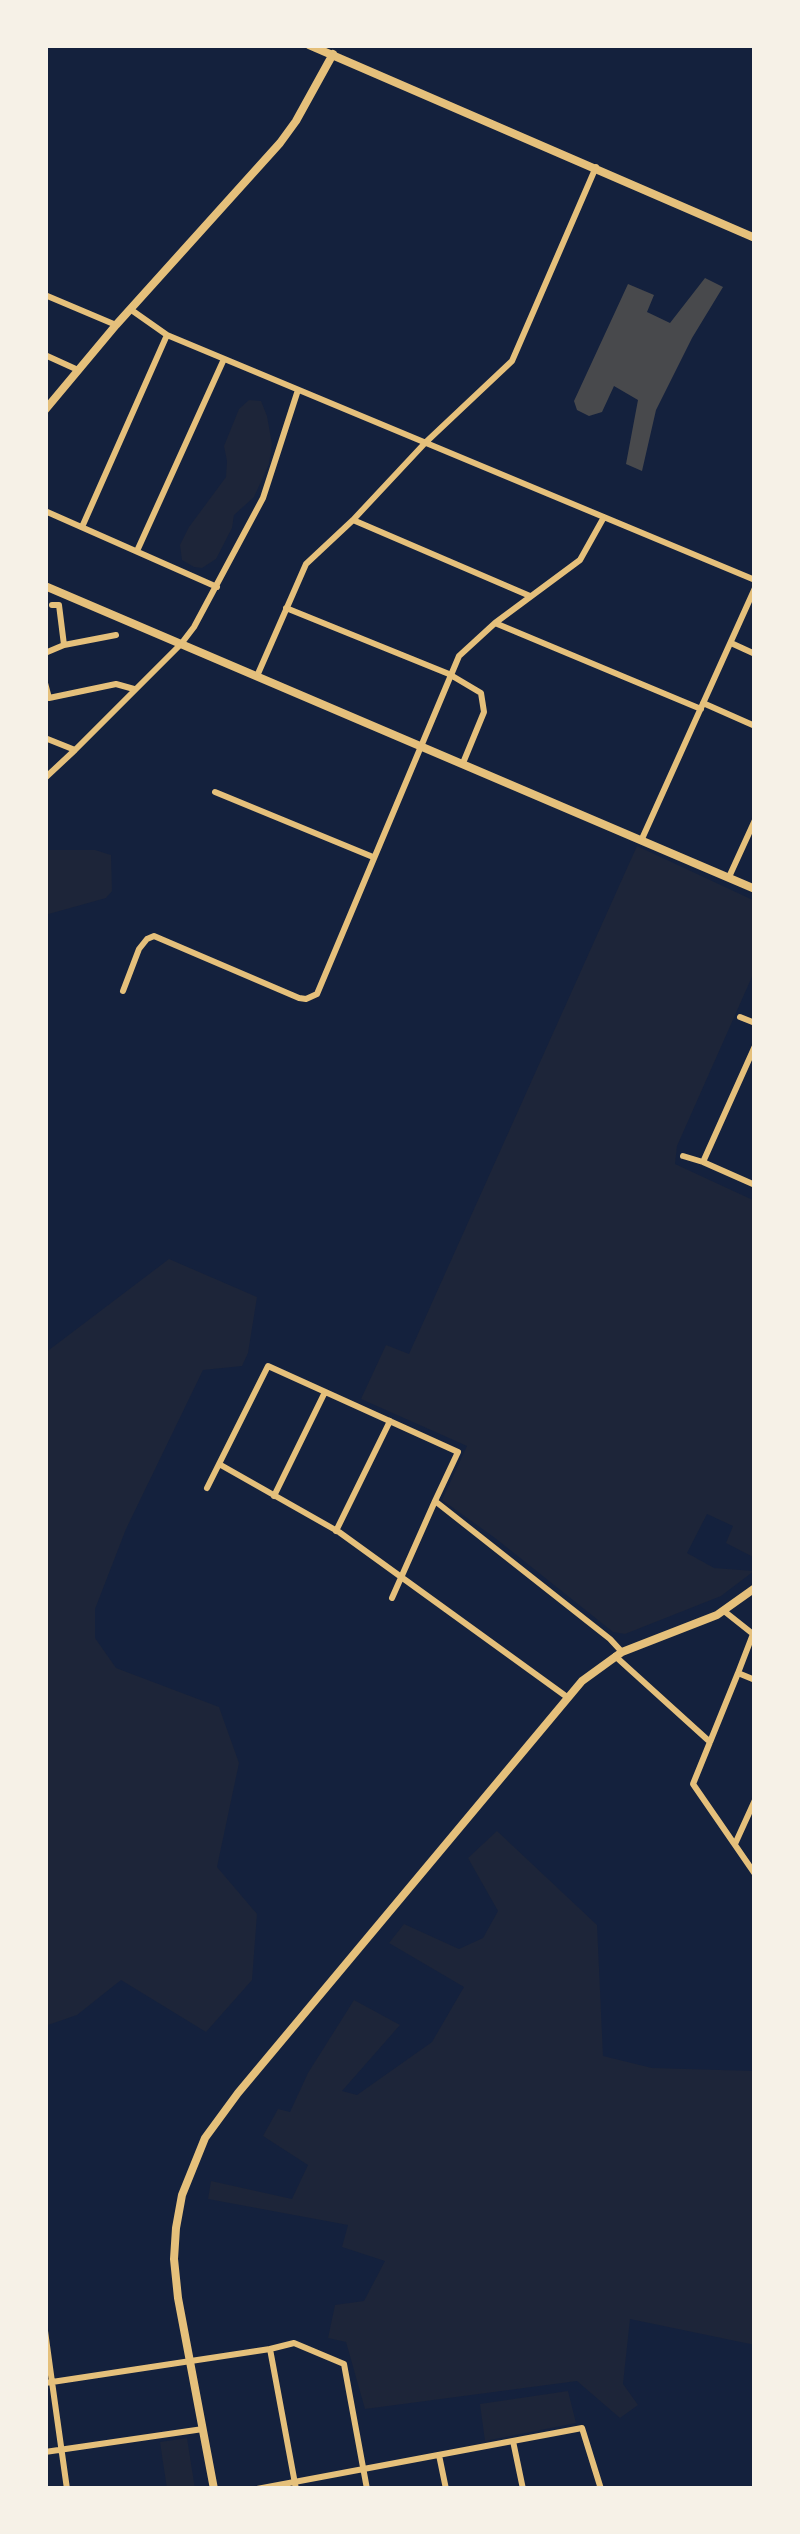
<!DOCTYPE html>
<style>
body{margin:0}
#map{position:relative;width:800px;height:2534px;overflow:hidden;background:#14213d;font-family:"Asap Condensed",sans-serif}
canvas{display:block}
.frame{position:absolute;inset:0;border:48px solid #f6f1e7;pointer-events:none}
</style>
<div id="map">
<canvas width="800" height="2534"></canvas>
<div class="frame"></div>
</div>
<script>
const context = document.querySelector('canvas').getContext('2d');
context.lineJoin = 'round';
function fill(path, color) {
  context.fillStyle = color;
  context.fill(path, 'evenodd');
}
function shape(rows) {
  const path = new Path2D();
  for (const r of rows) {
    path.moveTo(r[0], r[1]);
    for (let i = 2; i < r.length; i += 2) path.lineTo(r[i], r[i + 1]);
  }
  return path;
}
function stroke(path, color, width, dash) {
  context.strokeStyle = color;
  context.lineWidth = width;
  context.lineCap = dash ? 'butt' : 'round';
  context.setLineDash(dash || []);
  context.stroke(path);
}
fill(shape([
 [249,400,261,401,267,416,272,444,269,464,254,497,234,515,232,528,216,559,202,568,194,567,182,560,180,545,189,527,226,477,227,461,224,446,239,409],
 [637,846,755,901,755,970,677,1146,675,1164,755,1201,755,1558,726,1543,733,1526,707,1514,687,1553,714,1568,754,1571,721,1596,625,1634,613,1632,495,1538,442,1500,467,1446,361,1399,386,1345,409,1354],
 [45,850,95,850,111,855,112,891,106,898,45,915],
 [169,1259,257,1297,248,1353,242,1366,203,1370,126,1529,95,1609,95,1638,116,1668,219,1707,239,1763,217,1867,257,1914,252,1980,206,2032,121,1980,77,2015,45,2026,45,1353],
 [497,1831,597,1925,603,2056,652,2068,755,2071,755,2345,630,2319,623,2384,638,2405,620,2418,577,2381,365,2409,346,2342,328,2338,335,2305,364,2301,385,2261,342,2247,348,2225,208,2199,211,2181,292,2199,308,2165,263,2136,278,2109,290,2112,308,2073,354,2000,400,2025,342,2091,357,2095,432,2042,464,1987,389,1943,404,1924,459,1949,483,1938,498,1911,468,1858],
 [568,2391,576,2423,485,2441,480,2404],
 [187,2438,195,2489,167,2489,160,2442]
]), '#1d2539');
fill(shape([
 [705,278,723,287,692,338,656,410,642,471,626,464,638,400,614,386,602,412,589,416,577,410,574,401,628,284,654,295,647,312,670,323]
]), '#48494c');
stroke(shape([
 [45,295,116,325],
 [130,309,167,335,755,580],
 [45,355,78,370],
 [45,511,217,587],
 [353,520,530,596],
 [82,527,167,335],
 [137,551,224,359],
 [52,605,59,605,64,645,116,635],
 [286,608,449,674,481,693,484,712,463,763],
 [495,623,701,709],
 [731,643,755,654],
 [45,653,64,645],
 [257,676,306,564,353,520,425,443,512,361,596,167],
 [45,683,49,698,116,684,134,689],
 [703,703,755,726],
 [45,738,75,750,45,778],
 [75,750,181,644,194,627,263,498,298,390],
 [215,792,373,857],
 [641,841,755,588],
 [729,877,755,820],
 [123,991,139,949,147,939,154,936,299,998,306,999,317,994,459,656,495,623,580,560,604,517],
 [740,1017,755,1023],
 [755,1046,703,1162,755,1185],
 [683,1156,703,1162],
 [219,1464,339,1532,567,1697],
 [207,1488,268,1366,458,1452,435,1501,610,1639,622,1652],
 [274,1496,325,1392],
 [336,1531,390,1421],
 [392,1598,435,1501],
 [724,1611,753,1634,738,1673,755,1680],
 [615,1656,710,1742],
 [738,1673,693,1784,755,1874],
 [735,1844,755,1800],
 [45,2331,52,2382,270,2349,296,2489],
 [270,2349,294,2343,344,2364,367,2489],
 [45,2383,52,2382,67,2489],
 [513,2441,523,2489],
 [45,2452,203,2429],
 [439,2455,446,2489],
 [257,2489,582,2428,601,2489]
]), '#e5c07b', 6);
stroke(shape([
 [309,45,755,238],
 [45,410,116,325,280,143,296,121,333,54],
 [45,586,755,889],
 [214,2489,178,2298,174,2259,176,2228,182,2195,205,2138,238,2093,582,1681,622,1652,717,1615,755,1588]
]), '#e5c07b', 8);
</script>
